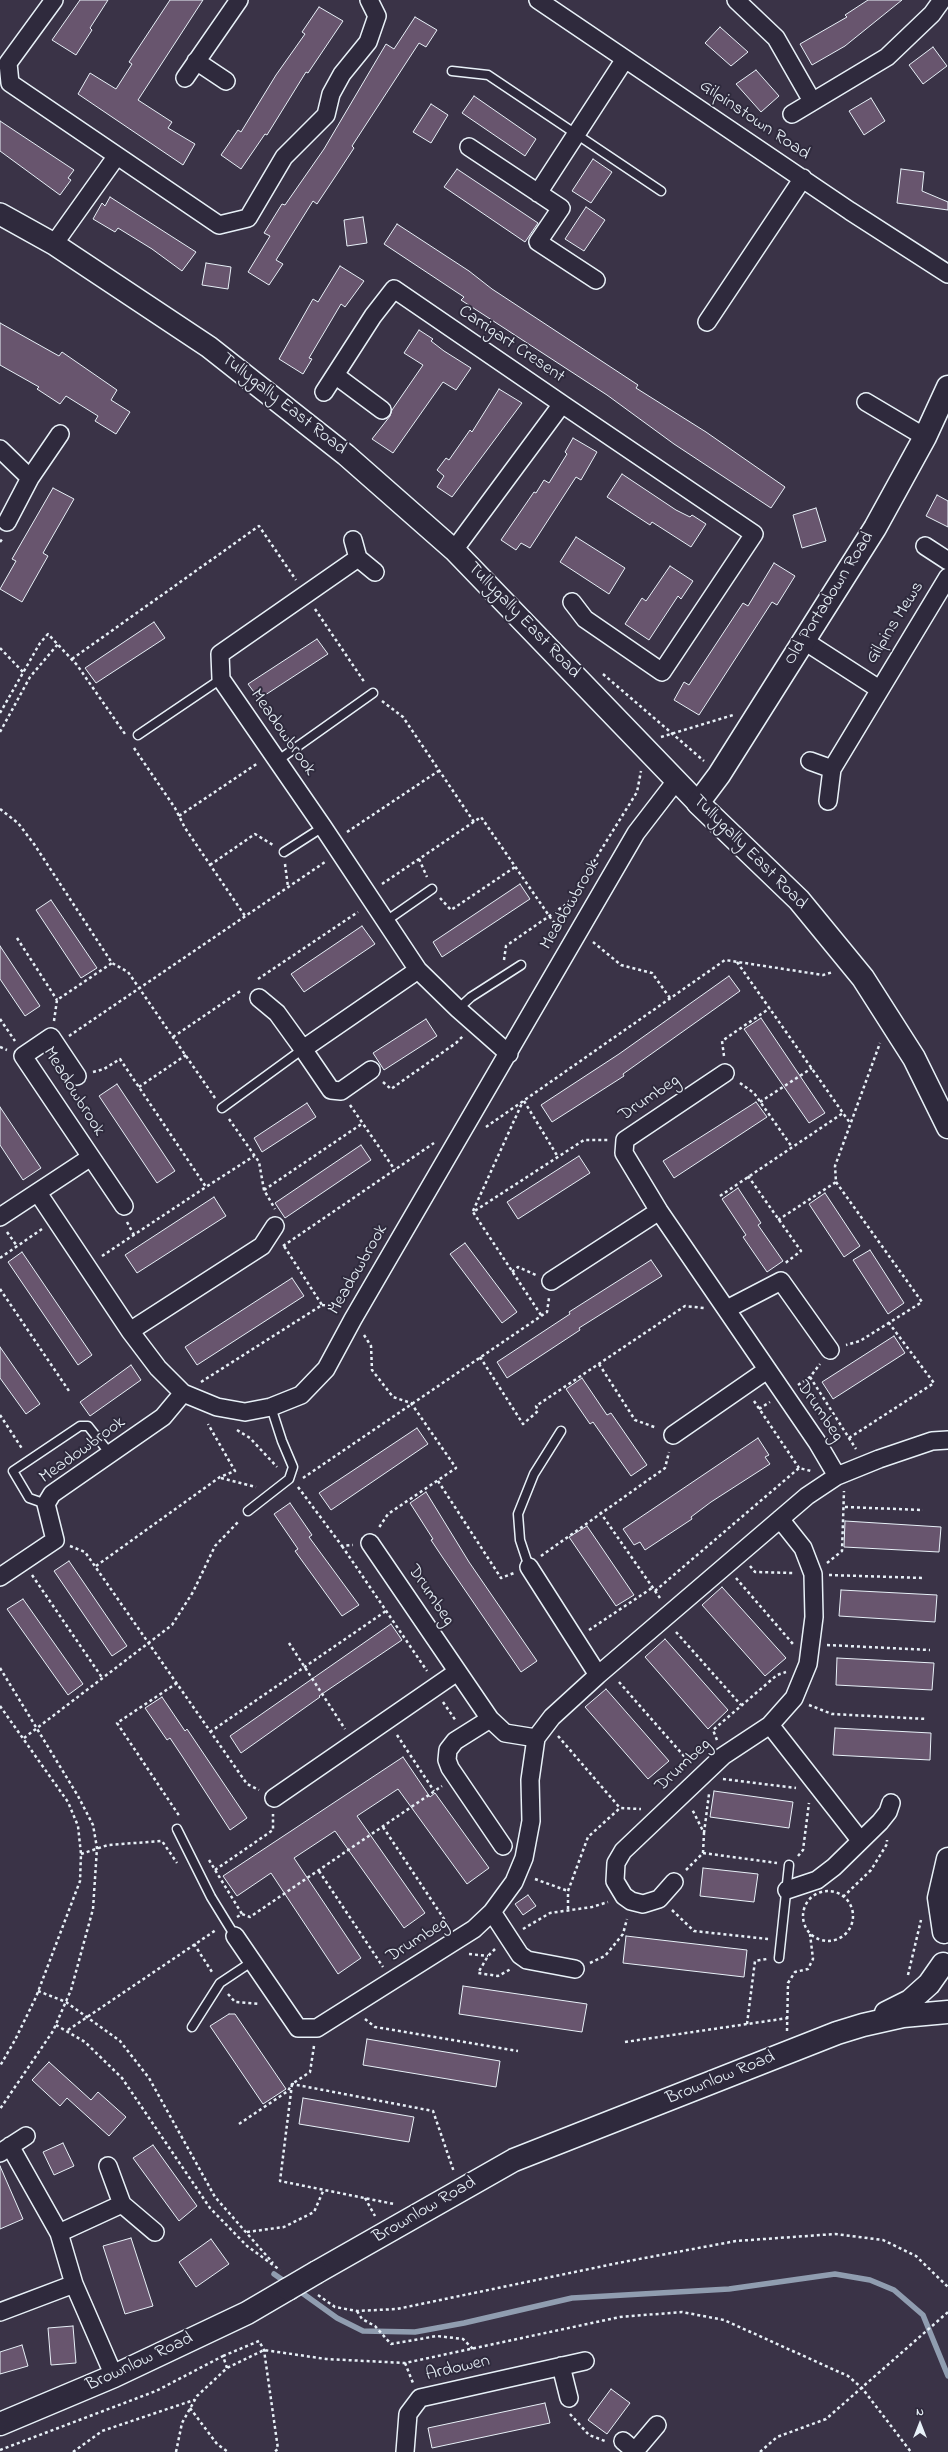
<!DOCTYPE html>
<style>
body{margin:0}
#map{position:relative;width:948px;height:2452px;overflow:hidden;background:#3a3347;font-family:"Indie Flower",sans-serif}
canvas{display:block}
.north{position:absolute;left:900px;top:2404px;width:40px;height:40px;-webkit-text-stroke:3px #2f2a3d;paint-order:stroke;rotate:0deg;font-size:11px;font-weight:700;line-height:16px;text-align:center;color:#e8f1f8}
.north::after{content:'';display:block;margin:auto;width:14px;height:18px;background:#e8f1f8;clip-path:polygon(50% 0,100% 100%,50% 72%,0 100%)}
</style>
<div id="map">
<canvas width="948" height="2452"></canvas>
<div class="north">N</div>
</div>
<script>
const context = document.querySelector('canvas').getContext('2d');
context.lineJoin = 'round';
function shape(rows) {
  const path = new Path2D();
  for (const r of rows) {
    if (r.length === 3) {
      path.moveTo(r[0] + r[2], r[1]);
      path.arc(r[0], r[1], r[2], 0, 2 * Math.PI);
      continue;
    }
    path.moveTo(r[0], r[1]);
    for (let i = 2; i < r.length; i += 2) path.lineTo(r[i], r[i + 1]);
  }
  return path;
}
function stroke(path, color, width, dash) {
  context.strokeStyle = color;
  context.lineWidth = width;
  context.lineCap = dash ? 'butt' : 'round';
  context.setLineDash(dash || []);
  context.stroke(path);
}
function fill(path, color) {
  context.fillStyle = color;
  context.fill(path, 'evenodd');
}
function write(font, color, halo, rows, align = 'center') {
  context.font = font + ' "Indie Flower",sans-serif';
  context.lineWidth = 4;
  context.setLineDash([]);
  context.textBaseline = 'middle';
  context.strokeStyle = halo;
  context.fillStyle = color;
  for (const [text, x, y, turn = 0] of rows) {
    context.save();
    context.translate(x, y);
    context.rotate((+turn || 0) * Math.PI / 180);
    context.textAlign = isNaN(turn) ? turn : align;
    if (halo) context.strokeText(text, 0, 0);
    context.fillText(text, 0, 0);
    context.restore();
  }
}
stroke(shape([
 [274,2274,287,2283],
 [298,2290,337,2318,363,2331,415,2332,464,2323,572,2298,729,2289,835,2274,870,2280,894,2290,923,2315,948,2376]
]), '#909db0', 5.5);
const building = shape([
 [80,0,108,0,90,28,92,30,76,55,52,40,80,0],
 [170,0,203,0,138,100,172,122,168,128,195,144,183,165,78,94,90,73,116,89,132,64,129,62,170,0],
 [868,0,902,0,845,46,812,65,800,44,847,17,845,15,868,0],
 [319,7,343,21,308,73,306,72,267,135,265,134,241,169,221,155,238,130,241,132,276,75,305,34,302,32,319,7],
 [415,17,437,30,426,47,419,43,352,146,354,148,337,174,317,204,313,201,276,260,283,264,269,285,248,272,270,236,264,233,282,204,285,205,324,149,386,44,394,49,415,17],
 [720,27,748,52,731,66,705,43,720,27],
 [933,47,947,66,923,84,909,65,933,47],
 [756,70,779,96,761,112,736,84,756,70],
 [474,96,536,139,525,156,462,113,474,96],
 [871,98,885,121,864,135,849,111,871,98],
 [431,104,448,115,431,143,413,132,431,104],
 [0,121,74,170,68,178,71,180,60,195,0,151,0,121],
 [593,159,612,172,591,203,572,191,593,159],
 [457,169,538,223,525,242,444,187,457,169],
 [901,169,924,172,922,191,948,202,948,210,897,203,901,169],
 [110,197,196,252,182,271,152,249,118,228,115,232,93,219,102,203,105,206,110,197],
 [586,207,605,220,584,251,565,239,586,207],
 [363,217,367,243,347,246,344,220,363,217],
 [397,224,469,271,492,289,638,385,636,388,706,432,785,487,771,508,674,444,607,395,461,300,464,297,384,244,397,224],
 [206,263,231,267,228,289,202,285,206,263],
 [340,266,364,281,345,307,341,304,309,358,312,359,303,374,279,359,313,299,318,302,340,266],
 [0,323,59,356,62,352,117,390,111,400,130,412,116,434,95,421,98,416,66,396,60,404,37,389,39,387,0,365,0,323],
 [419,330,433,339,431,341,444,351,471,368,456,390,443,382,393,453,372,439,390,416,392,410,423,365,404,353,419,330],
 [499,389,522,403,452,497,437,487,444,476,437,470,446,458,449,460,470,430,472,432,499,389],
 [573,438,597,452,581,480,576,477,530,548,521,543,516,550,501,540,534,492,536,493,544,480,549,483,567,454,565,452,573,438],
 [622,474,676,510,690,517,692,515,706,524,691,547,652,522,650,525,607,497,622,474],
 [53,488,74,499,43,553,48,556,22,602,0,589,16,561,12,559,53,488],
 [937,495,948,501,948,527,926,516,937,495],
 [816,508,826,541,802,548,793,515,816,508],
 [576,537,625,568,609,594,560,562,576,537],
 [774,563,795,576,777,605,772,602,699,715,674,700,684,682,689,685,743,603,748,606,774,563],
 [670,566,693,581,681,599,678,596,649,640,625,624,642,598,646,601,670,566],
 [154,622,165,638,96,683,85,668,154,622],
 [317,639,328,654,259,699,248,684,317,639],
 [520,884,530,899,442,957,433,942,520,884],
 [51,900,97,968,81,978,36,910,51,900],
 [362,926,375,944,304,992,291,974,362,926],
 [0,946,40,1006,25,1016,0,979,0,946],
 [729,976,740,991,623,1074,624,1076,552,1122,541,1105,619,1054,729,976],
 [761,1018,825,1113,809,1123,744,1029,761,1018],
 [426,1019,437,1036,384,1070,373,1053,426,1019],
 [117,1084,175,1171,157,1183,99,1096,117,1084],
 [756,1102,767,1117,674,1178,663,1161,756,1102],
 [307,1103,316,1117,262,1152,254,1138,307,1103],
 [0,1107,41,1168,23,1180,0,1145,0,1107],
 [361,1145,371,1160,285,1218,275,1203,361,1145],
 [579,1156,590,1173,518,1219,507,1202,579,1156],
 [738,1188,761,1223,758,1225,783,1261,767,1272,743,1237,746,1235,722,1199,738,1188],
 [825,1193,860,1246,844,1257,809,1204,825,1193],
 [214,1197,226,1216,137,1273,125,1255,214,1197],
 [465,1243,517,1312,502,1323,450,1254,465,1243],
 [870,1250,904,1303,888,1314,853,1260,870,1250],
 [22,1252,92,1355,78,1365,8,1262,22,1252],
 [651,1260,662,1276,579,1328,580,1330,507,1378,497,1362,570,1314,569,1312,651,1260],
 [292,1278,304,1296,197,1365,185,1347,292,1278],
 [894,1336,905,1353,833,1399,822,1382,894,1336],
 [0,1347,40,1404,26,1414,0,1378,0,1347],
 [131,1365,141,1380,90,1416,80,1402,131,1365],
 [582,1378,607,1415,611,1413,647,1465,631,1476,593,1422,590,1424,566,1389,582,1378],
 [417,1428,428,1444,331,1510,319,1493,417,1428],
 [758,1438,769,1455,765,1457,770,1464,711,1502,691,1517,692,1519,645,1550,640,1542,634,1545,623,1529,758,1438],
 [426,1492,469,1562,537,1661,521,1672,443,1558,431,1540,433,1539,410,1503,426,1492],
 [290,1503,312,1535,309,1537,359,1605,342,1616,295,1551,298,1549,274,1514,290,1503],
 [845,1521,941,1527,939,1552,844,1547,845,1521],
 [587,1526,634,1595,616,1606,569,1537,587,1526],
 [69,1561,127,1646,112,1656,54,1571,69,1561],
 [722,1587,786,1658,765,1676,702,1605,722,1587],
 [841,1590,937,1595,935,1622,839,1616,841,1590],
 [23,1599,83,1684,68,1695,7,1609,23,1599],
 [391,1624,402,1640,319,1696,320,1697,241,1753,230,1736,391,1624],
 [665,1639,728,1710,708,1729,645,1657,665,1639],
 [837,1658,934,1663,932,1690,836,1685,837,1658],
 [606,1689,669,1761,648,1779,585,1707,606,1689],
 [162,1697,185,1731,187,1729,247,1818,230,1830,182,1756,170,1738,167,1740,145,1708,162,1697],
 [835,1728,931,1733,930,1760,833,1755,835,1728],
 [403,1757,430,1797,435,1793,489,1868,467,1884,398,1789,357,1816,425,1913,404,1928,335,1831,294,1858,361,1958,338,1974,271,1873,237,1896,223,1876,403,1757],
 [714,1791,793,1802,789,1828,710,1817,714,1791],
 [703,1868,758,1874,754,1902,700,1896,703,1868],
 [528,1895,536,1906,523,1915,515,1904,528,1895],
 [626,1936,747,1950,744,1977,623,1963,626,1936],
 [463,1986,587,2004,582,2032,459,2014,463,1986],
 [229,2014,235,2014,286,2089,263,2104,210,2026,229,2014],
 [367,2039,500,2061,496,2087,363,2065,367,2039],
 [49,2062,91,2100,98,2092,126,2117,109,2136,67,2098,60,2106,32,2080,49,2062],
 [303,2098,414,2117,409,2142,299,2124,303,2098],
 [63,2143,74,2166,54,2175,43,2152,63,2143],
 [153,2145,197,2206,179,2221,133,2158,153,2145],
 [0,2166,23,2219,0,2229,0,2166],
 [131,2238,153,2306,125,2314,103,2246,131,2238],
 [211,2239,229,2264,196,2287,179,2262,211,2239],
 [73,2326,76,2363,51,2365,48,2328,73,2326],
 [22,2345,28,2366,0,2374,0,2352,22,2345],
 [611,2389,630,2403,607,2434,588,2420,611,2389],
 [545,2403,550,2423,432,2448,428,2428,545,2403]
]);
fill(building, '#68556e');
stroke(building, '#e8f1f8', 1);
const service = shape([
 [452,71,488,75,661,191],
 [138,735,221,679],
 [277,761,373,693],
 [284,852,323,827],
 [386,921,432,889],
 [458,1009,471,997,521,965],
 [222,1108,303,1049],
 [46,1504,29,1498,13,1471,80,1426,88,1426,111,1455],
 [248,1511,289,1479,293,1467,282,1441,271,1407],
 [529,1567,520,1540,518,1514,534,1474,561,1431],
 [177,1829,211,1897,235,1936],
 [779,1958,789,1865],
 [192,2027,220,1983,253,1961]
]);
const minor = shape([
 [54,0,8,63,10,83,219,225,248,218,284,157,326,115,331,94,342,74,368,42,377,16,369,0],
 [538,0,850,211,948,274],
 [736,0,776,38,812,101],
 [196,61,226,81],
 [185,78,239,0],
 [792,114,887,57,932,14,942,0],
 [469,147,561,208,538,242,596,280],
 [538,193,625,59],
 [54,244,116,157],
 [707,322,803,178],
 [335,375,382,410],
 [324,392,373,316,394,289,562,404,454,550],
 [866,402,925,437],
 [562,404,754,534,662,672,585,619,572,602],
 [0,449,30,478,7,522],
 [30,478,60,434],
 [353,540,358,558,375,572],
 [925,546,948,561],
 [358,558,220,654,221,679,323,827,418,970,458,1009,509,1054],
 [803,640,879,689],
 [810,761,832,769],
 [828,801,832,769,948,577],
 [259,998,277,1013,303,1049,418,970],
 [303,1049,331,1090,341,1091,371,1070],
 [725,1073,625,1140,624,1153,659,1211,817,1442,837,1476],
 [77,1076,51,1037,23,1056,124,1206],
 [38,1193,130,1331,158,1368,183,1393,217,1407,245,1412,271,1407,301,1395,326,1369,353,1319,636,833,676,781],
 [0,1217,91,1157],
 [551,1281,659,1211],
 [727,1309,781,1281,830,1350],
 [130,1331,262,1246,275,1226],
 [673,1435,767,1370],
 [370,1543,490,1719,505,1733,536,1738],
 [529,1567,598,1675],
 [0,1577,55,1540,46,1504,52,1494,163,1417,183,1393],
 [490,1719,455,1741,448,1750,447,1760,450,1768,503,1846],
 [770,1725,860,1840],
 [274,1798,457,1672],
 [674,1882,659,1899,643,1904,631,1901,624,1896,615,1881,616,1863,623,1851,723,1756,770,1725,794,1698,808,1664,814,1617,813,1574,803,1548,780,1519],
 [787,1890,817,1880,834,1867,880,1822,888,1812,891,1803],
 [492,1912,520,1955,527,1960,575,1969],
 [235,1936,298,2028,317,2028,474,1929,492,1912,514,1882,524,1858,531,1821,530,1780,536,1738,552,1717,598,1675,807,1496,837,1476,879,1459,932,1441,948,1440],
 [10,2146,59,2233,74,2284,114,2376],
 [0,2153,26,2136],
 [108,2166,122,2204,155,2232],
 [59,2233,122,2204],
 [0,2312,74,2284],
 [561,2366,569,2398],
 [623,2441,636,2452],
 [635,2451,657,2425],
 [405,2452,408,2414,420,2398,585,2361]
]);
const tertiary = shape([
 [0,214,54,244,209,347,346,455,454,550,698,803]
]);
const secondary = shape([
 [948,387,925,437,875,528,719,775,698,803,799,900,863,978,914,1058,948,1127],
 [944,1932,939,1898,948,1859],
 [886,2013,910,2001,929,1984,943,1964],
 [317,2272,514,2160,837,2033,863,2025,903,2016,948,2012],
 [0,2424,114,2376,247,2313,288,2289]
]);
stroke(service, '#e8f1f8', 11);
stroke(minor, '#e8f1f8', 20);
stroke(tertiary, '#e8f1f8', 24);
stroke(secondary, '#e8f1f8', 25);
stroke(shape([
 [0,542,3,538],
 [315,609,365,683],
 [0,648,23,672],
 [72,659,259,526,296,580],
 [603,674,704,761],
 [382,701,403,717,474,822],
 [0,713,40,643,48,634,77,665,125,734],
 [0,732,30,677,58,644],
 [661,737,733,715],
 [134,748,175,808,185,828,245,916],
 [0,809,18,823,34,844,112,963,128,972,215,1098],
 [179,816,258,763],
 [347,832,440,770],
 [419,859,427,877],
 [285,864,288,887],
 [210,865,255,834,273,845],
 [382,884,481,817,552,920,561,930],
 [440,898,451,910,515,867],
 [17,938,57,1000],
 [593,942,621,965,652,973,670,998],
 [504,960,506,946,568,903,637,792,641,771],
 [737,962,850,1123],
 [258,979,358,912],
 [0,1019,15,1041],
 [54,1021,57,1000,112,963],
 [69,1036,325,862],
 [173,1037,242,990],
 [0,1047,7,1050],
 [724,1056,722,1041,770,1008],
 [93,1072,104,1069,120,1059,206,1187,254,1156],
 [383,1082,391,1089,456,1043,464,1035],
 [740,1083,754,1093,792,1147],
 [139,1087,186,1055],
 [524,1101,558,1157],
 [760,1102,812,1068],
 [350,1105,395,1170],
 [229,1119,259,1162,264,1190,275,1209],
 [486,1127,725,960,823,975,833,972],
 [748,1176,801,1251,784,1264],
 [836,1182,922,1302,860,1341,846,1345],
 [264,1190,363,1123],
 [720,1196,843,1113],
 [473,1211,523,1101],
 [778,1220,836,1182,835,1166,880,1043],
 [127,1222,134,1235],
 [7,1232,17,1246],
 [283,1246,434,1143],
 [102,1256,206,1187],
 [0,1258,42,1229],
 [512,1272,518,1267,536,1275],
 [0,1289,69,1391],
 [322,1305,339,1307],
 [541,1315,473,1212,584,1140,608,1140],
 [364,1335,371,1346,372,1370,393,1397,411,1403,456,1468,388,1514,378,1529],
 [480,1357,523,1424,538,1411,536,1406,685,1306,704,1308],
 [599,1364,635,1420,657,1428],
 [810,1377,856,1449],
 [201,1382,322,1305,284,1246],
 [798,1385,810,1377,820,1364],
 [754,1401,799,1468],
 [759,1409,770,1402],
 [0,1415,23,1450],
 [237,1430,250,1438,277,1467],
 [849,1438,934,1383,889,1323],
 [221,1478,256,1487],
 [303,1478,547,1312,549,1298],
 [438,1481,501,1578,514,1573],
 [298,1487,342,1546,353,1545],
 [845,1507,923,1510],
 [600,1512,660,1598],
 [70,1546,85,1552,247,1784,259,1790],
 [342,1546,427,1671],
 [541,1556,665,1468,669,1452],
 [827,1563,842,1551,844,1491],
 [96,1566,220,1477,235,1471,208,1424],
 [750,1566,755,1572,794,1573],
 [32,1575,103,1679],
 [829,1575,924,1578],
 [736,1578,793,1644],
 [655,1591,799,1468,811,1471],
 [589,1630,652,1588],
 [676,1632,741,1705],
 [289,1643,345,1729],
 [827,1645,930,1650],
 [0,1668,78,1796,93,1825,97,1848,93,1909,71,1990,53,2031,0,2109],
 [619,1682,690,1763],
 [177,1683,117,1723,180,1817],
 [443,1702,456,1721],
 [809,1705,832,1714,927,1719],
 [0,1706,68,1802,78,1826,81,1854,80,1881,36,1997,15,2040,0,2066],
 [210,1732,386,1611],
 [397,1735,434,1791],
 [558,1736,620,1808],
 [24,1738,172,1625,193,1592,215,1546,239,1521],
 [717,1740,713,1730,777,1675,786,1672],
 [723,1779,796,1788],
 [383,1827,448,1925],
 [704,1833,709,1794],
 [703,1853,777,1863],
 [81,1854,108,1845,162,1841,177,1863],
 [798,1856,803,1850,809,1803],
 [209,1860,242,1914],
 [215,1870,273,1830,273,1814],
 [686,1870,703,1853,704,1833,692,1809],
 [319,1871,383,1967],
 [535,1879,568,1891],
 [828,1916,25],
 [843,1897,871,1870,887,1844,887,1840],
 [568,1909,568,1891,588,1837,620,1808,641,1809],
 [672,1910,694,1931,768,1939],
 [237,1917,242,1914,250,1917,442,1786],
 [523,1929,550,1913,592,1907,608,1902],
 [194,1944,212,1972],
 [495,1949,488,1956,478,1973,498,1976,511,1969],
 [469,1954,488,1956],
 [590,1963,605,1956,623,1934,627,1919],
 [908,1975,921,1920],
 [38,1991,66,2002,120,2041,149,2078,215,2197,273,2263],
 [228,1994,235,2002,259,2004],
 [365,2019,375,2027,518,2051],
 [747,2024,755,1961,767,1959],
 [56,2025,85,2042,122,2078,210,2208,247,2246,280,2270],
 [68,2030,216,1930],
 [787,2031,788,1983,795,1972,808,1969,813,1959,810,1934],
 [625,2042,788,2018],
 [314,2046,310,2072,292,2084,280,2181,394,2204],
 [239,2124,288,2091,292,2084,433,2111,454,2172],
 [365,2198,375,2216],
 [247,2232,284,2227,314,2212,324,2189],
 [318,2295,335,2307,357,2311,397,2309,618,2263,736,2241,835,2234,883,2240,916,2256,948,2287],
 [357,2311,362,2319,375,2326,391,2344,437,2336,463,2339,473,2349],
 [223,2356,259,2341,264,2350,278,2449,274,2452],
 [405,2363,413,2383],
 [190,2408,217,2444,228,2452],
 [570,2414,589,2435,605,2441],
 [0,2450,156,2391,223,2356,227,2368],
 [73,2452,102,2431,194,2400],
 [176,2452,182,2423,197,2396,227,2368,264,2350,326,2359,405,2363,620,2317,682,2312,724,2320,848,2376,862,2388,911,2452],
 [760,2452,777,2437,826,2419,948,2312]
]), '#e8f1f8', 2.5, [3, 3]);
stroke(service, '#2f2a3d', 8);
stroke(minor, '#2f2a3d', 17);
stroke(tertiary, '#2f2a3d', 21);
stroke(secondary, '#2f2a3d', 22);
const secondaryBridge = shape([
 [288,2289,317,2272]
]);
stroke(secondaryBridge, '#e8f1f8', 25, []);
stroke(secondaryBridge, '#2f2a3d', 22);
write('18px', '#e8f1f8', '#2f2a3d', [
 ["Gilpinstown Road",754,121,34],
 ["Carrigart Cresent",511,345,34],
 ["Tullygally East Road",283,405,38],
 ["Old Portadown Road",830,599,-58],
 ["Tullygally East Road",523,621,46],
 ["Gilpins Mews",896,623,-58],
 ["Meadowbrook",282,733,55],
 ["Tullygally East Road",749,853,45],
 ["Meadowbrook",571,905,-60],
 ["Meadowbrook",73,1092,58],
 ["Drumbeg",650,1099,-34],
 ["Meadowbrook",359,1270,-60],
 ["Drumbeg",819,1412,56],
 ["Meadowbrook",83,1451,-36],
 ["Drumbeg",430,1596,56],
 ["Drumbeg",684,1766,-43],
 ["Drumbeg",418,1941,-32],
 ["Brownlow Road",721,2079,-22],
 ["Brownlow Road",425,2211,-30],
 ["Brownlow Road",140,2363,-25],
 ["Ardowen",458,2369,-13]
]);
</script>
